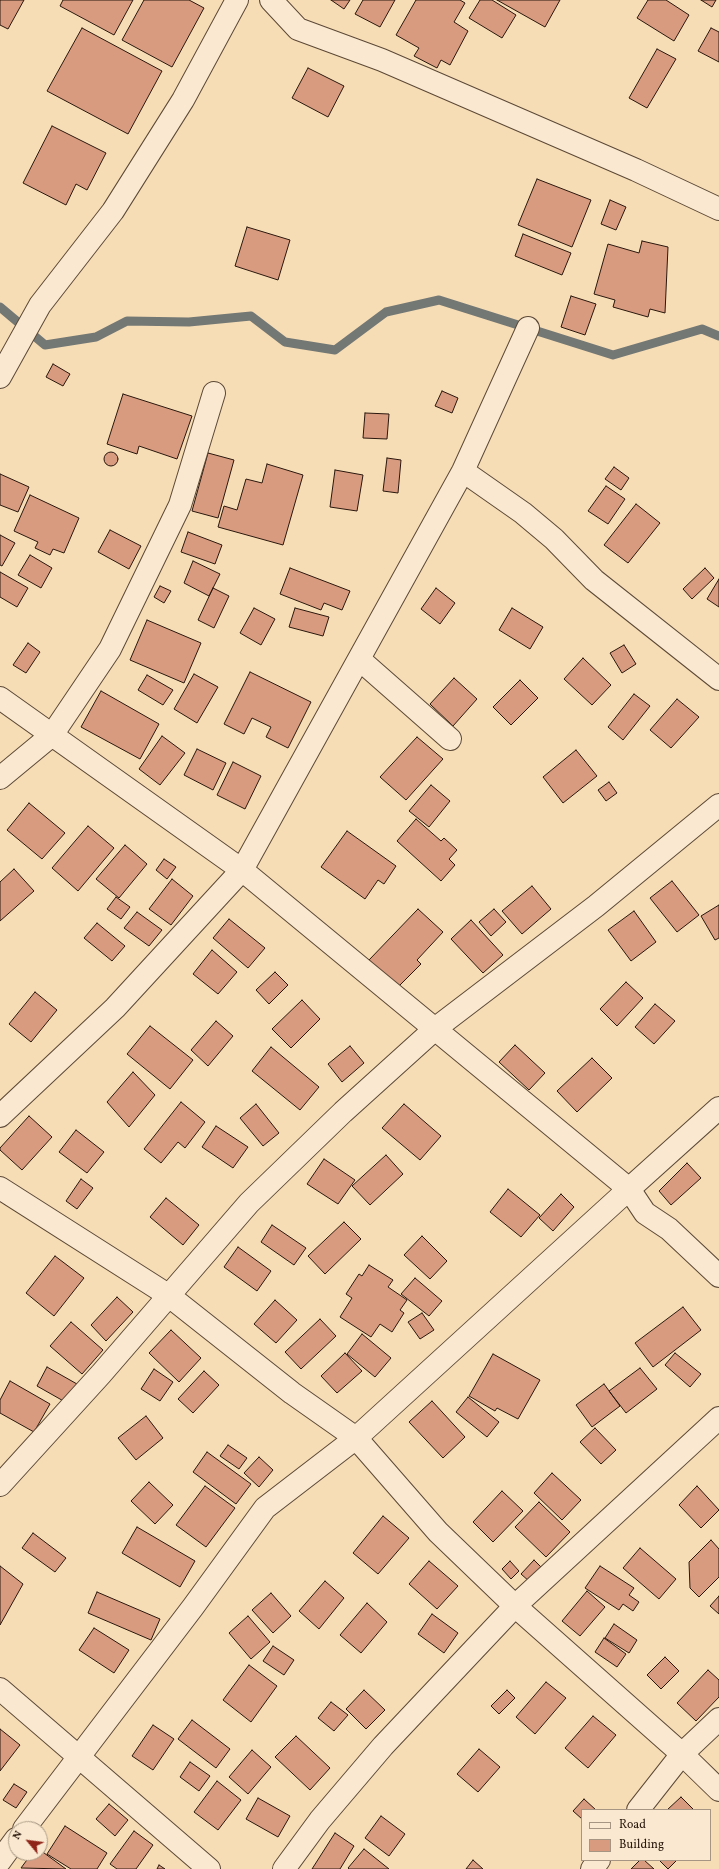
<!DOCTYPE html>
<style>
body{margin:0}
#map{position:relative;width:719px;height:1869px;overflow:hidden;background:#f7ddb6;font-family:Vollkorn,serif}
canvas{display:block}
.legend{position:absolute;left:581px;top:1809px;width:130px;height:52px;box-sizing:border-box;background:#fae9d0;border:1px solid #a69582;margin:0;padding:5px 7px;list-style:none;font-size:12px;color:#29170c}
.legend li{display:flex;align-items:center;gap:8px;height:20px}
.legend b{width:20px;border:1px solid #a69582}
.north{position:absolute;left:8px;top:1821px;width:40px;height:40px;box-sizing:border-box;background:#fae9d0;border:1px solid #a69582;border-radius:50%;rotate:299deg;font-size:11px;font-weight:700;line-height:16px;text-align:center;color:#29170c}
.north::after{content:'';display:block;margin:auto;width:14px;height:18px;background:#8f2418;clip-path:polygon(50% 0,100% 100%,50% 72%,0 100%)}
</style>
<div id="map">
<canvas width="719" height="1869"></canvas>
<ul class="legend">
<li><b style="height:5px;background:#fae9d0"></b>Road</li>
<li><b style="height:11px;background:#d99b80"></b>Building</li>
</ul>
<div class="north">N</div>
</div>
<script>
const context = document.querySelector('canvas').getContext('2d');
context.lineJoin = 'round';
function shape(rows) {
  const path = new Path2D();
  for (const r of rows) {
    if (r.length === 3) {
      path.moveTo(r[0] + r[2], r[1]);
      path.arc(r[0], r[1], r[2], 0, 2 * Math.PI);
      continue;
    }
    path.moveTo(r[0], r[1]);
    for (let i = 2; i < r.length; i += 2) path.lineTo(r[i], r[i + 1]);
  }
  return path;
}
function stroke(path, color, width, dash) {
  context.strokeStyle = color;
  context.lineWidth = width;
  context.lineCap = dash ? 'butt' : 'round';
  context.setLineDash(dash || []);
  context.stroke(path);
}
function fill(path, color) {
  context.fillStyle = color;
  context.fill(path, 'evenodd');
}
stroke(shape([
 [0,307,45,345,96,337,127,321,189,322,251,316,285,342,335,350,386,312,439,300,613,355,702,329,719,336]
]), '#737874', 9);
const building = shape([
 [0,0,24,0,8,29,0,25,0,0],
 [63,0,133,0,114,35,60,6,63,0],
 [144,0,189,0,204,8,172,67,122,40,144,0],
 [331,0,350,0,344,9,331,0],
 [363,0,395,0,380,27,355,14,363,0],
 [416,0,460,0,465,3,454,22,468,31,450,65,441,60,437,68,414,56,419,48,396,35,416,0],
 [480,0,492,0,516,15,502,38,469,18,480,0],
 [497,0,560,0,545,27,497,0],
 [648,0,666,0,689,15,674,41,637,18,648,0],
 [701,0,716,0,712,7,701,0],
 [82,28,162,71,128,134,47,91,82,28],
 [711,28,719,32,719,62,698,51,711,28],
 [657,49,676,59,647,108,629,98,657,49],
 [308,68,344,86,328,117,292,98,308,68],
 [52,126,106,153,87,190,76,184,66,205,23,183,52,126],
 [537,179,591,200,572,247,518,225,537,179],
 [610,200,626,207,616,230,601,224,610,200],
 [247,227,290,240,278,280,235,266,247,227],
 [523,234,571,253,562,275,515,256,523,234],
 [642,241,668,247,665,313,650,309,648,317,613,307,615,300,594,294,608,244,639,253,642,241],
 [571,296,596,304,585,335,561,327,571,296],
 [53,364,70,374,63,386,46,377,53,364],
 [442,391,458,398,452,413,435,406,442,391],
 [123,394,192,416,177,459,139,446,137,454,107,444,123,394],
 [365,413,389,414,387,439,363,438,365,413],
 [111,459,7],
 [208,453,234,460,218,518,192,511,208,453],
 [387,458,401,460,398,493,383,491,387,458],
 [267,464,303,475,283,545,218,527,224,506,237,510,246,479,262,483,267,464],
 [614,467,629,478,621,490,605,479,614,467],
 [335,470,363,475,357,511,330,507,335,470],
 [0,474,29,487,18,512,0,505,0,474],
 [606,486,625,499,608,524,588,511,606,486],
 [30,495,79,518,64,553,53,549,50,555,35,548,38,542,14,531,30,495],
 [636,504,660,523,628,563,604,545,636,504],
 [110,530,141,546,129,569,98,552,110,530],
 [188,532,222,545,215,564,181,552,188,532],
 [0,535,15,543,2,566,0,565,0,535],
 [30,555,52,568,41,588,18,575,30,555],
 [193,561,220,574,209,596,184,583,193,561],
 [290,568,350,591,342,610,324,603,321,610,280,594,290,568],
 [705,568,714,578,692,599,683,589,705,568],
 [0,572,28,588,17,607,0,597,0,572],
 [719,579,719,607,707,599,719,579],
 [160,586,171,591,164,603,154,597,160,586],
 [213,588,229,596,214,628,198,620,213,588],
 [436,588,455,603,440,624,421,609,436,588],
 [254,608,275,619,261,645,240,633,254,608],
 [295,608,329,617,323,636,289,627,295,608],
 [512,608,543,627,530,649,499,630,512,608],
 [147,620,201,643,184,683,130,660,147,620],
 [28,643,40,652,26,673,13,665,28,643],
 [624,645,636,664,622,673,610,653,624,645],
 [583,658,611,685,592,705,564,679,583,658],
 [250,672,311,702,288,748,266,737,271,727,252,718,244,734,224,724,250,672],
 [194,674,218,687,197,723,174,709,194,674],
 [147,675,173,690,163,705,138,690,147,675],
 [454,678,477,699,453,726,430,704,454,678],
 [520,680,538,698,511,725,493,707,520,680],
 [101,691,159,724,140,759,81,727,101,691],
 [634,694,650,706,623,740,608,727,634,694],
 [677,699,699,717,671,748,650,730,677,699],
 [162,736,185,753,160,785,139,769,162,736],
 [417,737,443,759,406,800,380,777,417,737],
 [197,749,226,763,213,790,184,775,197,749],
 [576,750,597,776,563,803,543,777,576,750],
 [233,762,261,776,245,809,217,795,233,762],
 [609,782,617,793,606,801,598,790,609,782],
 [431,785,450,801,429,827,409,811,431,785],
 [29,803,65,833,42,859,7,830,29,803],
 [416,819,441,841,444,838,457,850,449,859,455,865,441,881,397,841,416,819],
 [88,826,114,848,78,891,52,868,88,826],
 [347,831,396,866,384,884,378,880,365,899,321,867,347,831],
 [125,845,147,864,119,898,96,879,125,845],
 [164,859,176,867,167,879,156,870,164,859],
 [14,869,34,891,0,921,0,882,14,869],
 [172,879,193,896,171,925,149,909,172,879],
 [672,881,699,915,677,932,650,898,672,881],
 [532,886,551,909,522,934,502,911,532,886],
 [116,897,130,907,121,919,107,909,116,897],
 [719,905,719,938,715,940,701,916,719,905],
 [418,909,443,932,417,960,421,964,398,987,369,960,418,909],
 [494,909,506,922,491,936,479,922,494,909],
 [634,911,656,942,631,961,608,930,634,911],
 [137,912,162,930,149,946,124,928,137,912],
 [229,919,265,948,248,968,213,938,229,919],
 [471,920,503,955,483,973,451,939,471,920],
 [97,923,125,946,112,961,84,938,97,923],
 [212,950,237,972,218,994,193,974,212,950],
 [275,972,288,985,269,1004,256,990,275,972],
 [626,982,643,998,617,1026,600,1009,626,982],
 [35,992,57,1010,31,1042,9,1024,35,992],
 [302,1000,320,1019,291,1048,272,1029,302,1000],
 [655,1004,675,1021,654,1044,635,1027,655,1004],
 [216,1021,233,1036,208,1066,191,1050,216,1021],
 [150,1026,193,1060,170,1089,127,1054,150,1026],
 [515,1045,545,1073,529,1090,499,1062,515,1045],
 [350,1046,364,1063,342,1082,328,1064,350,1046],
 [271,1047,319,1087,300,1110,252,1071,271,1047],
 [592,1058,612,1078,577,1112,557,1091,592,1058],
 [133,1072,155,1095,129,1127,107,1102,133,1072],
 [181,1102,205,1122,185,1148,178,1142,161,1163,144,1149,181,1102],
 [256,1104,279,1133,263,1146,240,1118,256,1104],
 [404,1104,441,1136,420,1160,382,1128,404,1104],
 [29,1116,52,1137,22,1170,0,1150,0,1148,29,1116],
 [216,1126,248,1147,233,1168,202,1147,216,1126],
 [76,1130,104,1152,87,1173,59,1152,76,1130],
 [386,1155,403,1174,370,1205,352,1186,386,1155],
 [324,1159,355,1180,338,1204,307,1184,324,1159],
 [687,1163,701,1178,671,1205,659,1191,687,1163],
 [81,1179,93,1188,77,1209,66,1201,81,1179],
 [508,1189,540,1215,521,1237,490,1212,508,1189],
 [561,1194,574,1207,553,1231,539,1218,561,1194],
 [166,1198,199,1225,183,1245,150,1217,166,1198],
 [344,1222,361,1239,325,1274,308,1256,344,1222],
 [272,1225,306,1248,294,1265,261,1242,272,1225],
 [422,1236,447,1261,430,1279,404,1255,422,1236],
 [238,1247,271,1271,257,1291,224,1267,238,1247],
 [55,1256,84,1278,54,1316,26,1293,55,1256],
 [369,1265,393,1280,388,1287,407,1300,400,1310,404,1313,392,1332,380,1324,371,1337,340,1317,352,1298,346,1294,359,1274,362,1276,369,1265],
 [415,1278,442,1301,429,1316,401,1294,415,1278],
 [117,1297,133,1312,106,1341,91,1325,117,1297],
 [275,1300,297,1320,276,1343,254,1324,275,1300],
 [683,1307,701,1330,653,1367,635,1343,683,1307],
 [422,1313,434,1330,420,1339,408,1322,422,1313],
 [320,1319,336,1336,301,1369,285,1352,320,1319],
 [71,1322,103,1350,82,1374,50,1346,71,1322],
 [171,1330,201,1358,179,1382,149,1353,171,1330],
 [362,1334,391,1358,375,1377,347,1354,362,1334],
 [345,1353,362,1371,337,1393,321,1376,345,1353],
 [675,1353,701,1374,690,1387,665,1365,675,1353],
 [493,1354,540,1380,518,1419,497,1408,495,1411,469,1396,493,1354],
 [47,1367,77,1384,67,1403,37,1386,47,1367],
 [640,1368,657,1389,626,1413,609,1391,640,1368],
 [154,1369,173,1382,160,1401,141,1389,154,1369],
 [204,1371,219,1385,193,1413,178,1399,204,1371],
 [10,1381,50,1404,34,1432,0,1413,0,1400,10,1381],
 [604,1384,620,1406,592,1427,576,1405,604,1384],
 [468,1397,499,1422,487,1437,456,1412,468,1397],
 [432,1401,465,1437,443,1458,409,1422,432,1401],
 [146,1416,163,1438,136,1460,118,1438,146,1416],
 [595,1428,616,1450,601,1464,580,1442,595,1428],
 [228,1445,247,1458,239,1469,220,1456,228,1445],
 [207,1452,251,1484,236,1504,193,1472,207,1452],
 [259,1457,273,1470,259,1487,244,1473,259,1457],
 [552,1473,581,1500,562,1520,534,1493,552,1473],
 [149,1482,173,1505,155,1524,131,1501,149,1482],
 [205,1486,235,1508,206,1547,176,1525,205,1486],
 [697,1486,719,1510,701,1528,679,1505,697,1486],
 [502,1491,523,1511,493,1542,473,1522,502,1491],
 [539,1502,570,1532,546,1557,515,1527,539,1502],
 [383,1516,409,1538,378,1574,353,1553,383,1516],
 [137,1527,195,1561,180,1587,122,1553,137,1527],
 [33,1533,66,1558,55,1572,22,1548,33,1533],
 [711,1540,719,1549,719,1577,699,1597,690,1588,689,1562,711,1540],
 [640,1548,676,1579,659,1599,623,1568,640,1548],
 [534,1560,542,1568,530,1582,521,1574,534,1560],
 [429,1561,458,1586,437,1609,409,1584,429,1561],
 [510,1561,519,1571,511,1579,502,1569,510,1561],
 [0,1566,23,1584,0,1625,0,1566],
 [600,1566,634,1588,629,1595,639,1602,633,1611,623,1604,619,1610,585,1588,600,1566],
 [325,1581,344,1598,319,1629,299,1611,325,1581],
 [587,1591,605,1607,580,1636,562,1621,587,1591],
 [97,1592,160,1619,151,1640,88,1613,97,1592],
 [271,1593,291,1616,273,1633,252,1610,271,1593],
 [719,1596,719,1614,710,1606,719,1596],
 [367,1603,387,1622,361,1653,340,1635,367,1603],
 [432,1614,458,1633,444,1653,418,1634,432,1614],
 [248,1616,270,1642,251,1659,229,1633,248,1616],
 [614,1624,637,1640,629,1653,605,1638,614,1624],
 [94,1628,129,1650,114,1673,79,1650,94,1628],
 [604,1638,626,1654,617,1667,595,1652,604,1638],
 [273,1646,294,1660,284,1675,263,1661,273,1646],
 [665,1657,679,1671,661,1689,647,1675,665,1657],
 [249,1665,277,1686,251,1722,223,1700,249,1665],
 [708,1670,719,1680,719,1697,696,1721,677,1703,708,1670],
 [546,1682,566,1698,535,1734,516,1717,546,1682],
 [364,1690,385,1710,366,1729,346,1709,364,1690],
 [507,1690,515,1698,499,1714,491,1706,507,1690],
 [331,1702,348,1715,334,1731,318,1718,331,1702],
 [593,1716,616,1735,588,1768,565,1748,593,1716],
 [192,1720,230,1749,216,1768,178,1739,192,1720],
 [153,1725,174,1739,153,1770,132,1756,153,1725],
 [0,1729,20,1745,0,1771,0,1729],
 [296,1736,330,1768,310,1790,275,1757,296,1736],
 [479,1749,500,1767,478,1792,457,1774,479,1749],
 [252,1750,271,1767,248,1794,229,1777,252,1750],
 [190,1762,210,1776,199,1791,180,1777,190,1762],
 [217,1781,241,1800,218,1830,194,1812,217,1781],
 [14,1784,27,1792,16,1808,3,1800,14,1784],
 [681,1797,694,1810,667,1810,681,1797],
 [258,1798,290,1816,278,1837,246,1819,258,1798],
 [584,1799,596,1810,582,1810,582,1819,573,1811,584,1799],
 [109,1804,128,1820,115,1836,96,1819,109,1804],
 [381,1816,405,1834,389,1856,365,1838,381,1816],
 [65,1826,107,1853,97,1869,71,1869,47,1854,65,1826],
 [134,1831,153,1845,136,1869,117,1869,110,1864,134,1831],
 [335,1833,354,1846,340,1869,312,1869,335,1833],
 [364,1849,389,1869,349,1869,348,1868,364,1849],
 [40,1850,66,1869,21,1868,32,1853,40,1853,40,1850],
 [473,1860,483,1869,466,1869,473,1860],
 [640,1860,644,1860,654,1869,631,1869,640,1860],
 [659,1860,677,1860,668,1869,659,1860],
 [159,1865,165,1869,157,1869,159,1865]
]);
fill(building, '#d99b80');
stroke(building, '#29170c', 1);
const minor = shape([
 [271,0,298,29,382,60,636,170,719,209],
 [0,377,40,305,113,211,183,100,237,0],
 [463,471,523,513,554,539,594,580,719,679],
 [359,659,450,739],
 [0,698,242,870,629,1189,356,1438,265,1508,193,1607,24,1829],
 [0,778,52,735,110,649,180,505,214,393],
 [719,1108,629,1189,645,1213,669,1229,719,1276],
 [0,1116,115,1008,242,870,463,471,528,328],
 [0,1188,168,1295,292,1393,356,1438,438,1532,515,1606,682,1754,719,1790],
 [0,1485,101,1374,249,1203,343,1112,436,1028,596,906,719,805],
 [0,1689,209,1869],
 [638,1810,682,1754,719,1719],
 [0,1861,16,1839],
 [284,1869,320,1820,383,1746,515,1606,719,1418],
 [592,1869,599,1860]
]);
stroke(minor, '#5c4836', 24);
stroke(minor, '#fae9d0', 22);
</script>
